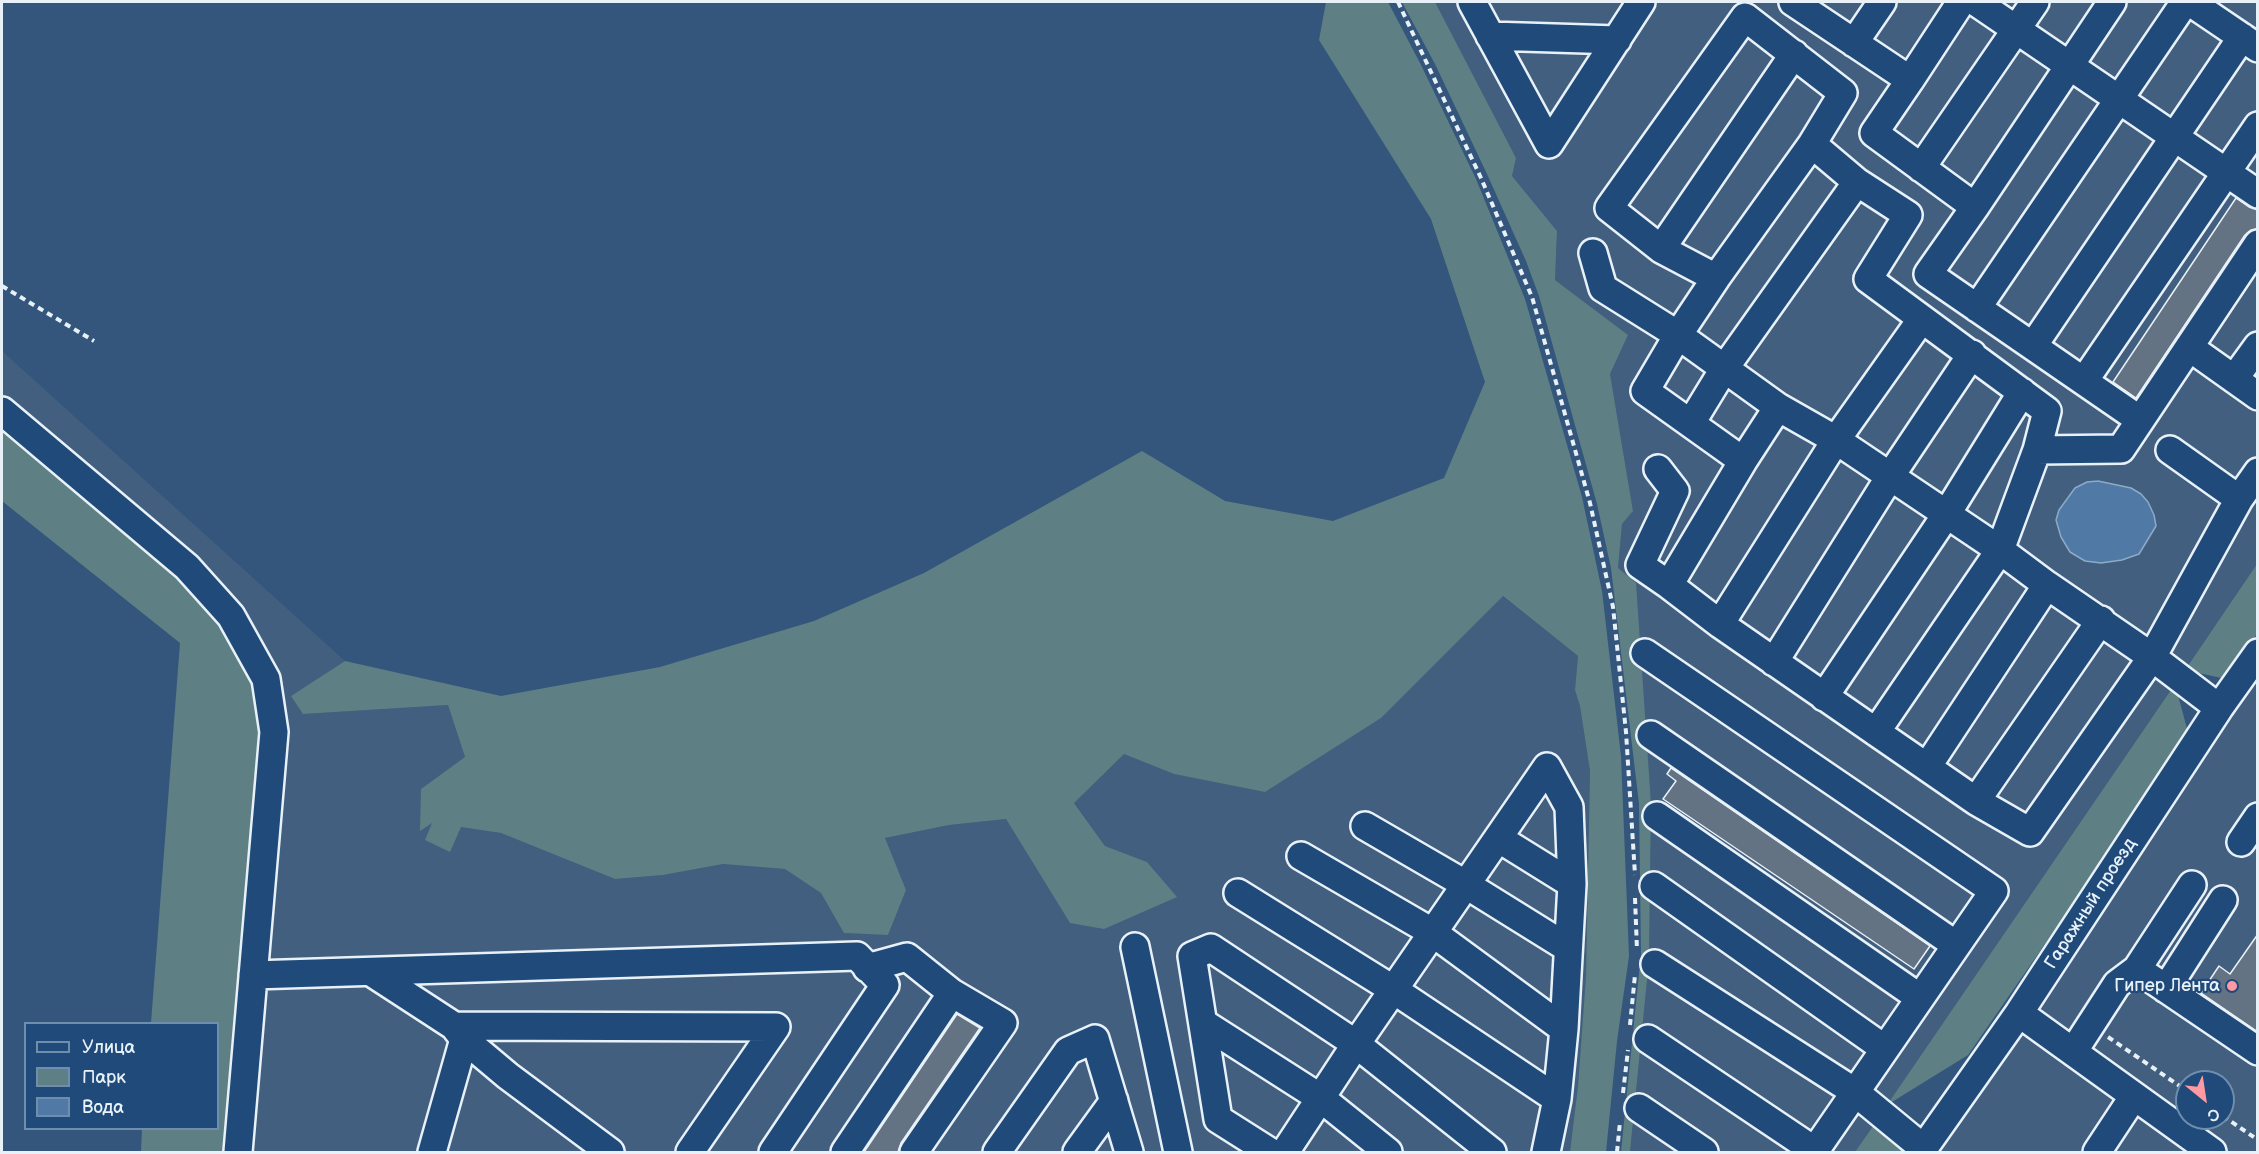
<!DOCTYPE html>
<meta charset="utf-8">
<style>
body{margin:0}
#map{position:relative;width:2259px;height:1154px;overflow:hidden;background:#34567d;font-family:"Balsamiq Sans",sans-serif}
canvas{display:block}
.frame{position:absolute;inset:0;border:3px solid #e8f1f8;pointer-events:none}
.legend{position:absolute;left:24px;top:1022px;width:195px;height:108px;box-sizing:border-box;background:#1f4a7a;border:2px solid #6f8dac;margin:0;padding:8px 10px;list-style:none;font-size:18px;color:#e8f1f8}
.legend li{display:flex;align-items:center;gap:12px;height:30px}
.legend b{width:30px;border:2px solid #6f8dac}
.north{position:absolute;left:2175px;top:1070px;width:60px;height:60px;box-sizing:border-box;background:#1f4a7a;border:2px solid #6f8dac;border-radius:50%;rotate:150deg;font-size:16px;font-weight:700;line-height:24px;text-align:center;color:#e8f1f8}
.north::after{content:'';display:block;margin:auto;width:21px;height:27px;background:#ff9aa2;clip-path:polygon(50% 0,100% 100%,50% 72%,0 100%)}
</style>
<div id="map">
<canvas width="2259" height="1154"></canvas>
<div class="frame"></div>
<ul class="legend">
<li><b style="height:8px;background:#1f4a7a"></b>Улица</li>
<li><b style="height:16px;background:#5e8084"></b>Парк</li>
<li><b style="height:16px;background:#507aa5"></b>Вода</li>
</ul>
<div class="north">С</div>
</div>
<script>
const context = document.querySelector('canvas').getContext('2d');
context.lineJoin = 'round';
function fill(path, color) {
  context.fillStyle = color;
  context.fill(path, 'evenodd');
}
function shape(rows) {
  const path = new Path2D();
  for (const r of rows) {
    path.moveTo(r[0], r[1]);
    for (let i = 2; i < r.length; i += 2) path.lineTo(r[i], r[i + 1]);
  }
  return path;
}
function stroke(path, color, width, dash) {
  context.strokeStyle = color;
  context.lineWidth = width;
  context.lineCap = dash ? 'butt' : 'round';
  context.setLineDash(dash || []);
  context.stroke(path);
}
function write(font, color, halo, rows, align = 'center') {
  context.font = font + ' "Balsamiq Sans",sans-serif';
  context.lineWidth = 4.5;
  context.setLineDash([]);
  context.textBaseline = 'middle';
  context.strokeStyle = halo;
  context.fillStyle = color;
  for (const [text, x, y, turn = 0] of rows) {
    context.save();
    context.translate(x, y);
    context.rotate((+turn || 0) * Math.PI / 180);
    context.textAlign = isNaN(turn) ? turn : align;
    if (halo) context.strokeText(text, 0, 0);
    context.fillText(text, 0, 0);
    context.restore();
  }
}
fill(shape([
 [1435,2,2257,2,2257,564,1855,1152,1630,1152,1649,960,1651,804,1644,715,1618,569,1622,524,1633,511,1610,374,1628,335,1555,280,1557,231,1512,176,1516,158],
 [2,351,345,661,291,696,303,714,448,705,465,757,421,789,421,830,433,822,425,840,461,827,501,833,615,879,663,875,723,864,785,869,821,893,845,933,888,935,906,890,885,838,949,825,1006,819,1070,923,1176,897,1147,862,1105,846,1074,802,1124,754,1174,774,1265,792,1381,718,1502,596,1578,656,1575,690,1580,706,1590,771,1586,976,1578,1086,1570,1152,228,1152,277,697,2,398],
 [2257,674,2257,1152,1934,1152],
 [2187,1082,2223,1082,2223,1118,2187,1118]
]), '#425f7f');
fill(shape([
 [1326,2,1388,2,1421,65,1476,179,1525,299,1582,497,1602,591,1621,756,1629,956,1617,1041,1606,1152,1570,1152,1578,1086,1586,976,1590,771,1580,706,1575,690,1578,656,1503,596,1381,718,1265,792,1174,774,1124,754,1074,803,1105,846,1147,862,1177,897,1104,929,1070,923,1006,819,949,825,885,838,906,890,888,935,844,933,821,893,785,869,723,864,663,875,615,879,501,833,461,827,450,852,425,840,432,823,420,831,421,789,465,757,448,705,303,714,291,696,345,661,501,696,660,667,814,621,924,573,1142,451,1225,501,1333,521,1444,478,1485,382,1431,219,1319,40],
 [1402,2,1435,2,1516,158,1512,176,1557,231,1555,280,1628,335,1610,374,1633,511,1622,524,1618,568,1636,583,1651,804,1649,960,1630,1152,1621,1152,1641,954,1639,804,1611,568,1597,504,1539,296,1526,261,1487,174,1436,66],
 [2,421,205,600,247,660,264,726,228,1152,141,1152,142,1129,218,1128,218,1024,151,1023,180,643,2,501],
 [2257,564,2257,634,2226,679,2185,670],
 [2175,684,2189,736,1968,1055,1887,1105],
 [1878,1119,1905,1150,1902,1152,1855,1152]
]), '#5e8084');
const water = shape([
 [2098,481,2131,488,2141,494,2148,502,2154,515,2156,526,2139,554,2122,560,2101,563,2085,561,2070,552,2061,537,2056,520,2059,510,2075,488,2087,482,2098,481]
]);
fill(water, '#507aa5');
stroke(water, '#8daac6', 1.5);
const building = shape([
 [2236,198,2249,207,2258,210,2258,229,2251,230,2245,235,2136,398,2113,382,2236,198],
 [1671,768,1930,946,1914,969,1663,799,1676,781,1667,774,1671,768],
 [2258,934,2258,1032,2201,993,2219,966,2230,974,2258,934],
 [957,1014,980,1028,901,1143,898,1152,864,1152,957,1014]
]);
fill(building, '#647383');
stroke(building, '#e8f1f8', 1.5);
const minor = shape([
 [1472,2,1549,144,1641,2],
 [1793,2,1910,80,1874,133,1975,207,1928,274,2140,420],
 [1976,2,2258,194],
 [2190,2,2258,48],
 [1490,36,1617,40],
 [1854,43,1882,2],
 [1910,80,1961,2],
 [1812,144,1716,278,1661,249,1609,208,1745,17,1843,93,1812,144,1857,182,1908,215,1868,279,2047,411,2037,450],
 [1921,168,2035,2],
 [1975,207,2112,2],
 [1661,249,1794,54],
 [1593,253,1603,288,1678,335,1778,407,1836,440,2000,550,2047,585,2152,657,2219,708],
 [1716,278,1678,335,1645,391,1743,461],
 [1977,308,2185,2],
 [2033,346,2242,37],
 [2189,347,2258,396],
 [2234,379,2258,346],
 [2084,381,2258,126],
 [1778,407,1743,461,1669,585,1720,624,1876,732,1976,801,2030,832,2152,657,2239,499,2258,472],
 [2,411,187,567,231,616,266,679,274,732,238,1152],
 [1691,423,1724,369,1857,182],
 [2170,450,2239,499],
 [1658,469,1675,491,1640,565,1669,585],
 [1720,624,1836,440,1921,320],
 [1645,653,1994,891,1814,1152],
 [1774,662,1891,475,1972,354],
 [1824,697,1946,515,2022,392],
 [1876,732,2000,550,2037,450,2121,449,2258,244],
 [1651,735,1956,945],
 [1927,767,2047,585],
 [1976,801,2101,620],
 [1657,816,1920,998],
 [1365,826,1465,884,1568,948],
 [1498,838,1572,884],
 [2241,842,2258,817],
 [1301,856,1432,932,1564,1029],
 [1654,886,1885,1049],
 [1238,893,1394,990,1557,1099],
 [1135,947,1178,1152],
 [1655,964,1855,1092,1923,1148],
 [2137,969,2258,1051],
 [371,972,454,1026,464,1039,508,1076,610,1152],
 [253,975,857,956,885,985,773,1152],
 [2166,989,2223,900],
 [2019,1013,2212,1152],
 [1203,1023,1322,1099,1388,1152],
 [454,1026,776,1027,690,1152],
 [1648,1039,1815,1151],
 [2073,1052,2117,984,2137,969,2192,885],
 [1639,1108,1704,1152],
 [432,1152,464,1039],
 [845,1152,952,993,907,957,867,968],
 [914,1152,1003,1023,952,993],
 [997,1152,1068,1051,1095,1039,1129,1152],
 [1077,1152,1114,1101],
 [1270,1152,1218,1119,1192,956,1211,948,1356,1044,1492,1152],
 [1285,1152,1356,1044,1547,767,1569,807,1572,884,1564,1029,1557,1099,1546,1152],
 [1921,1152,2019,1013,2219,708,2258,653],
 [2097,1152,2134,1096]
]);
stroke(minor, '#e8f1f8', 32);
stroke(shape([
 [1398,2,1481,178,1532,297,1590,503,1613,607,1626,732,1635,875],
 [2,286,94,341],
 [1635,898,1637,950],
 [1630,1025,1635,975],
 [2108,1037,2187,1091],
 [1623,1093,1628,1050],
 [2223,1116,2258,1140],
 [1617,1152,1620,1122]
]), '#e8f1f8', 4, [6, 4.5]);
stroke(minor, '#1f4a7a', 27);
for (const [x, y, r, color] of [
 [2232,986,6,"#ff9aa2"]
]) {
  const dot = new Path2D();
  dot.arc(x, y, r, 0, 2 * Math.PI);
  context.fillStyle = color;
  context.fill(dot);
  stroke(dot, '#1f4a7a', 2);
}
write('18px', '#e8f1f8', '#1f4a7a', [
 ["Гаражный проезд",2091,904,-57]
]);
write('18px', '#e8f1f8', '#1f4a7a', [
 ["Гипер Лента",2220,986]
], 'right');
</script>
